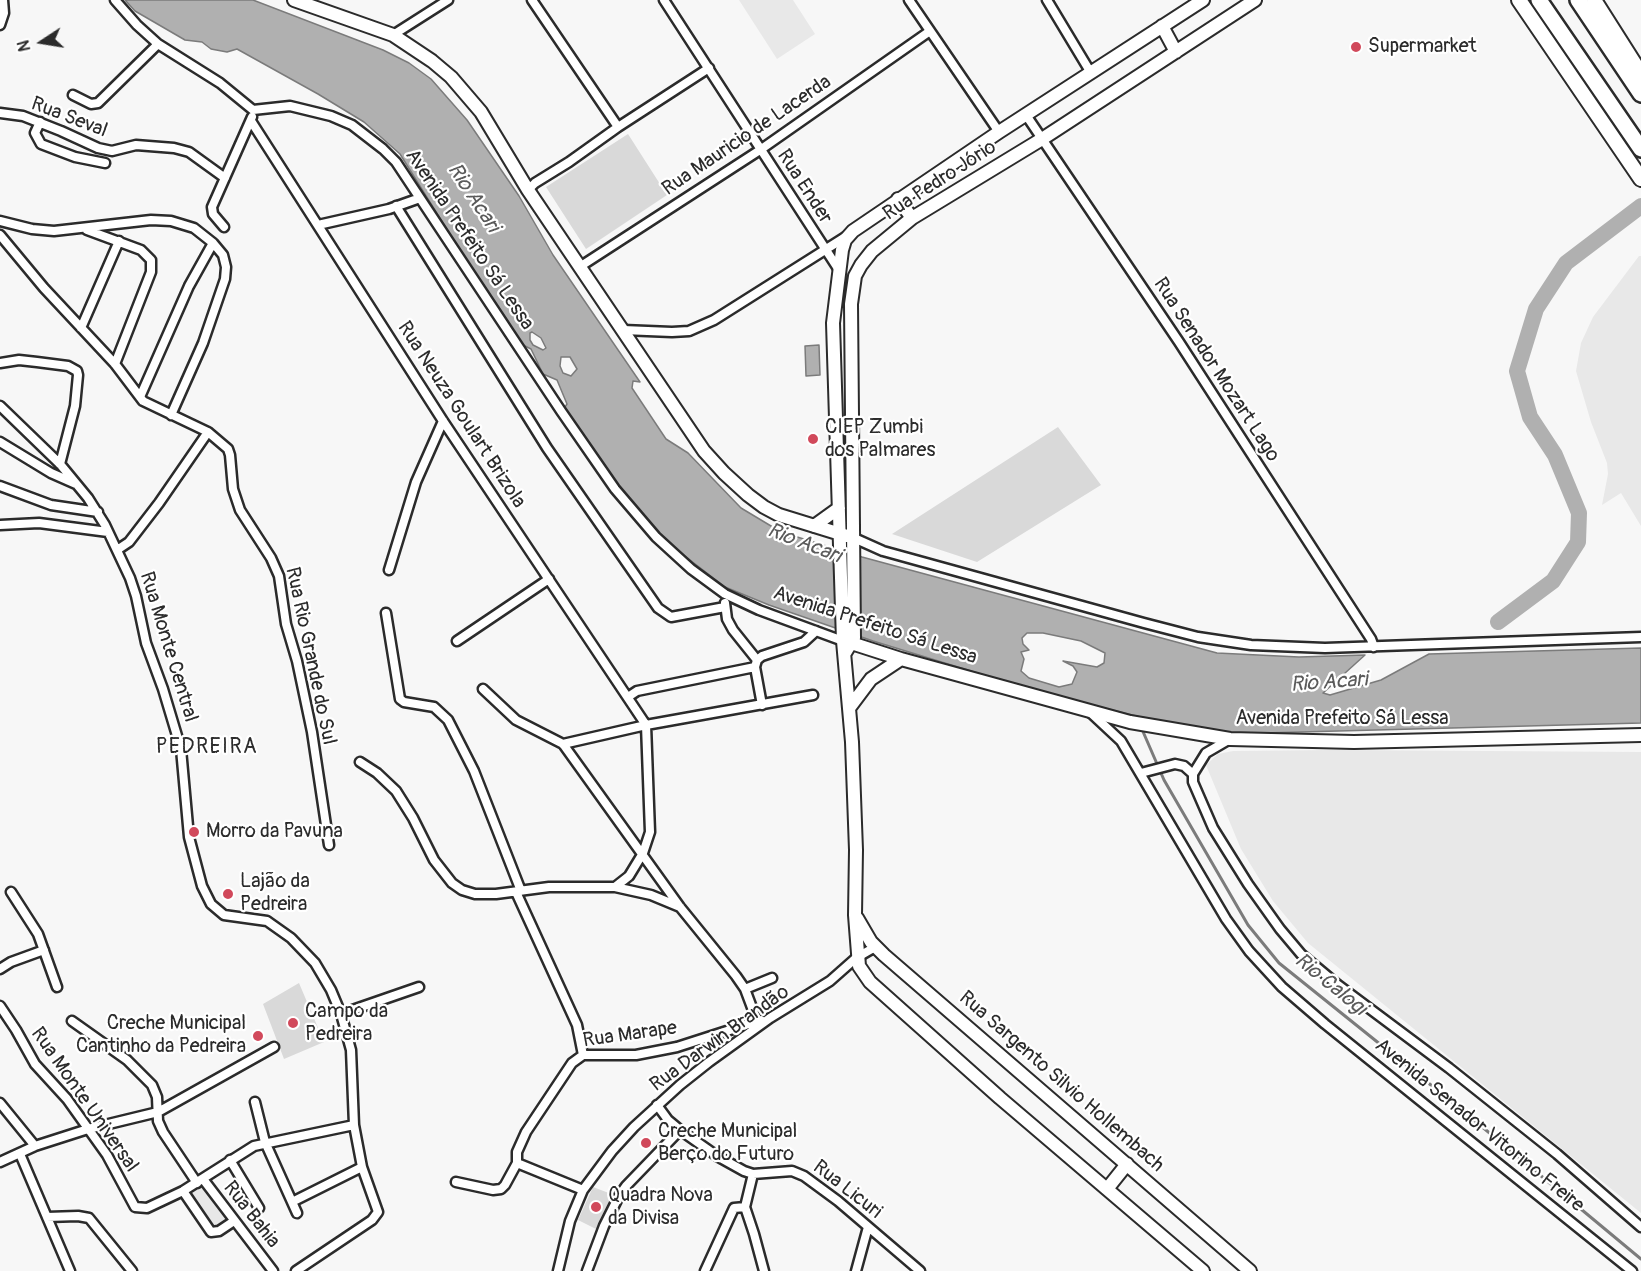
<!DOCTYPE html>
<meta charset="utf-8">
<style>
body{margin:0}
#map{position:relative;width:1641px;height:1271px;overflow:hidden;background:#f7f7f7;font-family:Pangolin,sans-serif}
canvas{display:block}
.north{position:absolute;left:12px;top:12px;width:60px;height:60px;-webkit-text-stroke:4px #fff;paint-order:stroke;rotate:258deg;font-size:16px;font-weight:700;line-height:24px;text-align:center;color:#2b2b2b}
.north::after{content:'';display:block;margin:auto;width:21px;height:27px;background:#2b2b2b;clip-path:polygon(50% 0,100% 100%,50% 72%,0 100%)}
</style>
<div id="map">
<canvas width="1641" height="1271"></canvas>
<div class="north">N</div>
</div>
<script>
const context = document.querySelector('canvas').getContext('2d');
context.lineJoin = 'round';
function fill(path, color) {
  context.fillStyle = color;
  context.fill(path, 'evenodd');
}
function shape(rows) {
  const path = new Path2D();
  for (const r of rows) {
    path.moveTo(r[0], r[1]);
    for (let i = 2; i < r.length; i += 2) path.lineTo(r[i], r[i + 1]);
  }
  return path;
}
function stroke(path, color, width, dash) {
  context.strokeStyle = color;
  context.lineWidth = width;
  context.lineCap = dash ? 'butt' : 'round';
  context.setLineDash(dash || []);
  context.stroke(path);
}
function write(font, color, halo, rows, align = 'center') {
  context.font = font + ' Pangolin,sans-serif';
  context.lineWidth = 4.5;
  context.setLineDash([]);
  context.textBaseline = 'middle';
  context.strokeStyle = halo;
  context.fillStyle = color;
  for (const [text, x, y, turn = 0] of rows) {
    context.save();
    context.translate(x, y);
    context.rotate((+turn || 0) * Math.PI / 180);
    context.textAlign = isNaN(turn) ? turn : align;
    if (halo) context.strokeText(text, 0, 0);
    context.fillText(text, 0, 0);
    context.restore();
  }
}
fill(shape([
 [739,0,793,0,815,34,777,59],
 [1639,256,1641,256,1641,526,1621,493,1602,505,1608,474,1607,463,1591,422,1576,371,1581,343,1593,317],
 [1333,750,1641,752,1641,1213,1308,943,1273,901,1241,849,1206,765,1218,754,1233,751],
 [202,1182,229,1222,214,1231,186,1193]
]), '#e8e8e8');
fill(shape([
 [628,134,667,195,586,249,546,187],
 [1058,427,1101,485,977,562,892,534],
 [299,983,324,1042,284,1059,263,1004],
 [593,1187,614,1195,598,1230,578,1220]
]), '#d9d9d9');
const water = shape([
 [125,0,253,0,383,50,409,63,431,79,467,120,519,196,553,255,640,382,633,381,632,388,666,439,688,453,741,508,781,532,862,557,1217,653,1299,657,1365,655,1323,693,1330,695,1381,680,1429,654,1641,648,1641,723,1225,734,1136,716,1033,690,873,641,769,605,725,587,668,543,604,472,563,410,567,404,557,380,543,374,531,349,523,345,497,310,400,154,364,122,318,94,237,49,227,52,211,49,202,42,185,40,135,11,125,0],
 [532,332,541,338,546,348,543,350,533,345,530,340,530,333,532,332],
 [561,357,570,357,577,369,571,376,563,373,560,366,561,357],
 [1027,633,1043,633,1081,641,1105,653,1104,663,1097,667,1063,661,1073,666,1077,672,1072,684,1059,687,1029,678,1021,671,1024,659,1021,652,1029,650,1023,644,1022,638,1027,633],
 [819,345,820,375,806,376,805,346,819,345]
]);
fill(water, '#b0b0b0');
stroke(water, '#7b7b7b', 1.5);
stroke(shape([
 [1141,727,1164,780,1248,925,1279,963,1457,1106,1641,1259]
]), '#7b7b7b', 3);
stroke(shape([
 [1498,622,1553,581,1578,542,1579,513,1555,455,1530,417,1517,371,1536,309,1566,263,1641,206]
]), '#b0b0b0', 16);
const street = shape([
 [115,0,137,25,158,44,220,83,253,110,290,106,331,116,352,125,383,149,396,162,561,411,615,489,656,537,691,569,725,594,759,610,843,641],
 [532,0,618,127],
 [664,0,839,270],
 [909,0,999,132],
 [1047,0,1091,73],
 [0,25,4,13,3,0],
 [393,35,448,0],
 [73,95,91,104,98,103,158,44],
 [0,113,23,116,61,131,98,148,112,151,136,145,174,148,189,152,225,178],
 [1026,115,1179,342,1371,639,1374,647],
 [251,121,443,421,646,725,650,832,643,853,629,876,615,887,651,895,680,907],
 [40,122,35,133,41,144,75,157,105,163],
 [528,190,535,183,569,162,618,127,709,68],
 [396,206,547,448,658,608,671,617,725,607],
 [0,221,32,229,54,231,151,220,171,221,194,228,213,243,223,255,226,267,225,279,203,343,171,415],
 [318,225,389,209,420,198],
 [224,227,213,214,212,207,252,117],
 [87,230,141,250,151,260,151,272,115,364],
 [0,235,44,288,115,364,143,401,208,432,228,449,230,455,233,489,240,510,271,558,279,576,286,624,297,661,312,732,329,845],
 [581,266,760,150,930,31],
 [81,328,119,241],
 [623,330,672,332,689,331,714,320,847,236],
 [0,363,19,360,37,362,68,366,77,371,78,375,75,406,60,464],
 [140,397,189,286,213,243],
 [0,406,60,464,88,498,105,525,130,578,136,596,146,643,163,689,181,749,189,837,202,886,211,904,224,915,267,921,291,938,315,963,331,990,341,1014,351,1050,354,1125,362,1167,378,1212,372,1220,296,1271],
 [0,442,51,473,76,484],
 [0,486,51,505,98,512],
 [0,525,39,523,108,532],
 [854,538,883,551,1144,623,1198,637,1251,645,1325,648,1641,637],
 [117,550,129,542,159,503,208,432],
 [389,570,416,482,443,421],
 [725,603,727,619,733,630,757,660],
 [386,613,400,699,404,702,434,707,448,720,474,771,521,891],
 [457,641,549,579],
 [483,689,516,720,563,744,680,907,736,976,745,989,757,1021],
 [628,697,637,691,755,667],
 [762,705,755,667,757,660,762,656,804,642,816,631],
 [1091,713,1121,741,1226,919,1249,951,1282,987,1325,1024,1632,1271],
 [1230,739,1206,753,1193,774,1193,782,1213,828,1248,884,1280,929,1301,954,1338,985,1449,1068,1557,1154,1641,1227],
 [563,744,646,725,813,695],
 [360,762,377,773,396,791,413,818,434,860,452,883,462,890,475,894,496,894,549,887,615,887],
 [1141,773,1175,764,1184,766,1193,774],
 [11,892,38,934,57,987],
 [516,892,577,1025,583,1055],
 [0,969,11,962,44,950],
 [745,989,772,978],
 [0,1006,16,1030,35,1064,67,1099,107,1155,135,1207,147,1208,183,1191,254,1146,354,1125],
 [341,1014,419,987],
 [72,1021,127,1060,152,1085,157,1097,158,1121,163,1132,197,1183],
 [255,1102,265,1142,297,1213],
 [0,1103,35,1146],
 [657,1105,668,1120,680,1130,717,1156,744,1171,753,1174,792,1171,804,1176,838,1201,920,1271],
 [20,1154,70,1271],
 [230,1160,259,1208],
 [0,1162,35,1146,88,1129,158,1112,274,1047],
 [517,1163,583,1190],
 [203,1179,273,1271],
 [456,1182,493,1190,501,1189,505,1185,517,1163,517,1152,526,1132,572,1063,583,1055,636,1055,677,1047,761,1020],
 [183,1191,211,1232,219,1231,234,1221],
 [292,1202,362,1167],
 [745,1207,754,1234,764,1271],
 [47,1217,78,1216,89,1218,132,1271],
 [558,1271,570,1221,583,1190,612,1151,634,1127,680,1085,709,1062,770,1018,830,981,856,958,875,947],
 [587,1271,604,1226,619,1196,626,1186,680,1130],
 [705,1271,734,1208,745,1207,753,1174],
 [856,1271,868,1227]
]);
const secondary = shape([
 [294,0,393,35,432,61,451,77,481,112,528,190,704,451,724,473,748,495,764,507,779,515,847,536],
 [1162,26,1176,52],
 [898,199,912,218],
 [814,526,839,508],
 [845,641,901,659,1130,722,1230,739,1354,742,1641,735],
 [845,653,854,638,851,304,855,276,861,265,872,251,912,218,1042,139,1255,0],
 [850,707,871,679,901,659],
 [857,918,871,942,884,955,1250,1271],
 [1107,1189,1127,1164],
 [1203,1271,1000,1098,870,982,859,966,855,915,856,850,852,742,843,641,833,323,842,250,845,240,853,231,999,132,1203,0]
]);
const primary = shape([
 [1519,0,1641,179],
 [1594,0,1641,74]
]);
const highway = shape([
 [1539,0,1641,149],
 [1578,0,1641,94]
]);
stroke(street, '#2b2b2b', 13);
stroke(secondary, '#2b2b2b', 16);
stroke(primary, '#2b2b2b', 18);
stroke(highway, '#2b2b2b', 20);
stroke(street, '#fff', 8);
stroke(secondary, '#fff', 12);
stroke(primary, '#fff', 14);
stroke(highway, '#fff', 15);
for (const [x, y, r, color] of [
 [1356,47,6,"#d1495b"],
 [813,439,6,"#d1495b"],
 [194,832,6,"#d1495b"],
 [228,894,6,"#d1495b"],
 [293,1023,6,"#d1495b"],
 [258,1036,6,"#d1495b"],
 [646,1143,6,"#d1495b"],
 [596,1207,6,"#d1495b"]
]) {
  const dot = new Path2D();
  dot.arc(x, y, r, 0, 2 * Math.PI);
  context.fillStyle = color;
  context.fill(dot);
  stroke(dot, '#fff', 2);
}
write('20px', '#2b2b2b', '#fff', [
 ["Supermarket",1368,47],
 ["CIEP Zumbi",825,428],
 ["dos Palmares",825,451],
 ["Morro da Pavuna",206,832],
 ["Lajão da",240,882],
 ["Pedreira",240,905],
 ["Campo da",305,1012],
 ["Pedreira",305,1035],
 ["Creche Municipal",246,1024,"right"],
 ["Cantinho da Pedreira",246,1047,"right"],
 ["Creche Municipal",658,1132],
 ["Berço do Futuro",658,1155],
 ["Quadra Nova",608,1196],
 ["da Divisa",608,1219]
], 'left');
write('20px', '#2b2b2b', '#fff', [
 ["Rua Seval",69,118,21],
 ["Rua Mauricio de Lacerda",747,136,-34],
 ["Rua Pedro Jório",940,181,-33],
 ["Rua Ender",804,187,57],
 ["Avenida Prefeito Sá Lessa",469,240,56],
 ["Rua Senador Mozart Lago",1216,370,57],
 ["Rua Neuza Goulart Brizola",461,415,57],
 ["Avenida Prefeito Sá Lessa",875,626,18],
 ["Rua Monte Central",168,647,73],
 ["Rua Rio Grande do Sul",310,656,78],
 ["Avenida Prefeito Sá Lessa",1342,719],
 ["Rua Marape",630,1035,-8],
 ["Rua Darwin Brandão",720,1039,-36],
 ["Rua Sargento Silvio Hollembach",1061,1082,41],
 ["Rua Monte Universal",84,1100,55],
 ["Avenida Senador Vitorino Freire",1479,1126,39],
 ["Rua Licuri",847,1190,38],
 ["Rua Bahia",251,1215,52]
]);
write('italic 21px', '#5a5a5a', '#fff', [
 ["Rio Acari",473,198,57],
 ["Rio Acari",804,544,21],
 ["Rio Acari",1329,683,-4],
 ["Rio Calogi",1330,985,39]
]);
context.letterSpacing = '1.5px';
write('21px', '#2b2b2b', '#fff', [
 ["PEDREIRA",207,748]
]);
context.letterSpacing = '0px';
</script>
